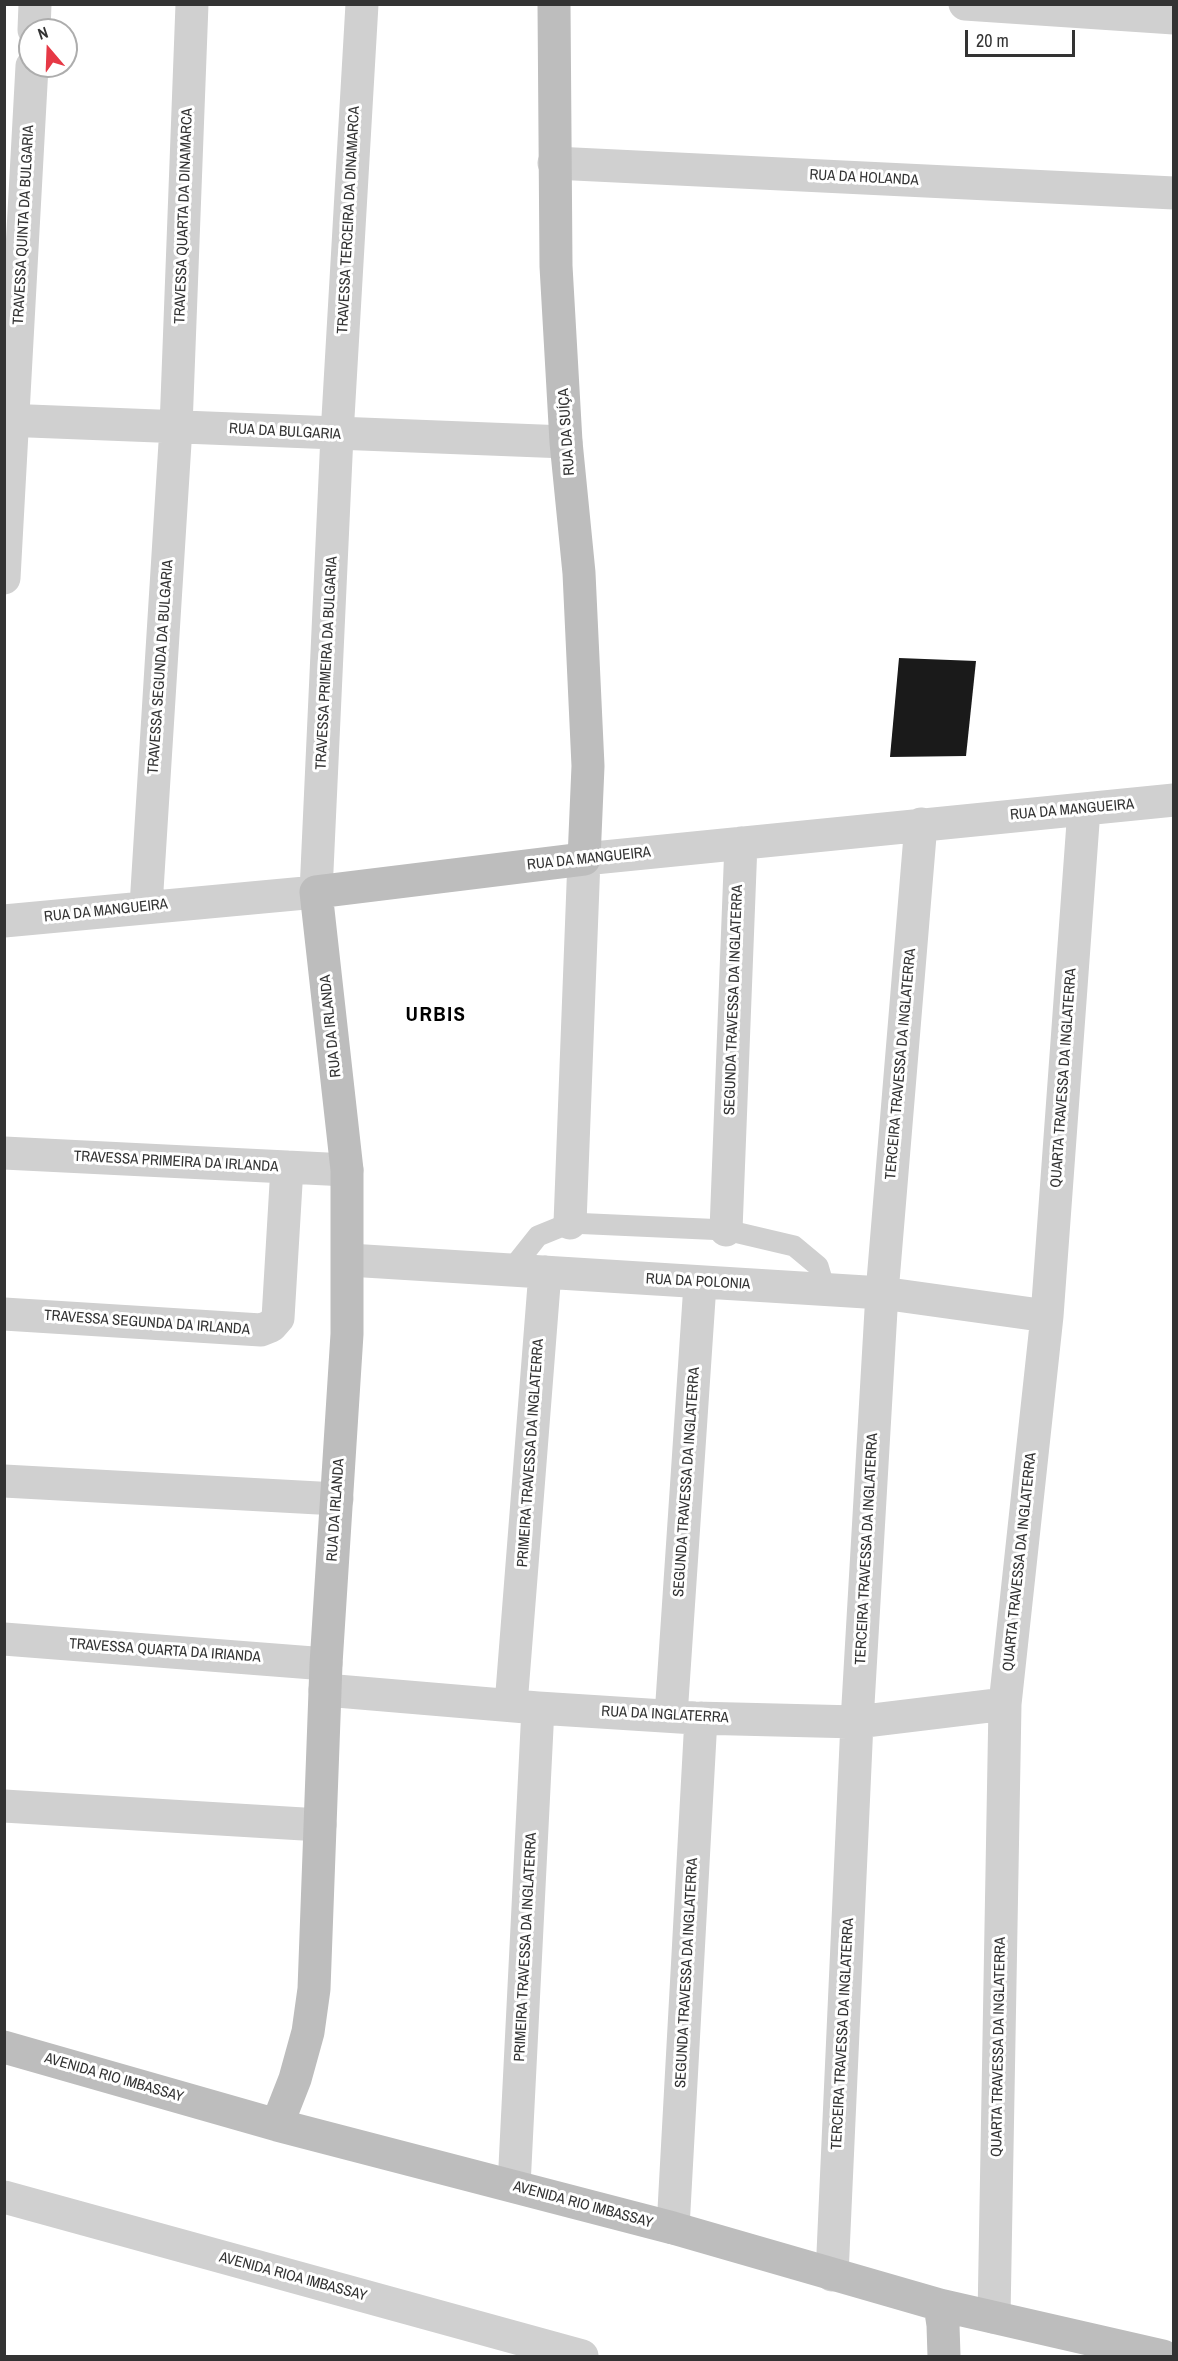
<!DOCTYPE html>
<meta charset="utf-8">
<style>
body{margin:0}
#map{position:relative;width:1178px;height:2361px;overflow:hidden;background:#fff;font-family:"Archivo Narrow",sans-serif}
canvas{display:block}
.frame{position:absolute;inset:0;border:6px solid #333;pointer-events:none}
.north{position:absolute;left:18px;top:18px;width:60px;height:60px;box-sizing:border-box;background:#fff;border:2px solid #adadad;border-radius:50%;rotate:341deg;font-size:16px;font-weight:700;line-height:24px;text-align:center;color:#333}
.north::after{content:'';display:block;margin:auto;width:21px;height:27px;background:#e63946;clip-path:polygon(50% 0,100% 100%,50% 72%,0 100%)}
.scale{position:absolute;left:965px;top:30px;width:110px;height:27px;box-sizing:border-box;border:3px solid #333;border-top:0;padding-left:8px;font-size:18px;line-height:21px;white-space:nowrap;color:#333;-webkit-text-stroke:4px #fff;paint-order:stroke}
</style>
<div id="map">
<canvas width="1178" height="2361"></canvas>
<div class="frame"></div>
<div class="north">N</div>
<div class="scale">20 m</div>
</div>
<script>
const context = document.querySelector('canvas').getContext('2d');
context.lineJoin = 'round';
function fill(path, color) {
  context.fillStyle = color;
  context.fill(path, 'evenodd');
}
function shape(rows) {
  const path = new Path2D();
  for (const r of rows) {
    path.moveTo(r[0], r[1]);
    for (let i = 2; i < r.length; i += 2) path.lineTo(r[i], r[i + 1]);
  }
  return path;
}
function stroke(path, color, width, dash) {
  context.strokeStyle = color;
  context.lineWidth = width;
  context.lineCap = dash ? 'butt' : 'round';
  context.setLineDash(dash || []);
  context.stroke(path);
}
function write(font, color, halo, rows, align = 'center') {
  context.font = font + ' "Archivo Narrow",sans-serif';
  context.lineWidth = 6;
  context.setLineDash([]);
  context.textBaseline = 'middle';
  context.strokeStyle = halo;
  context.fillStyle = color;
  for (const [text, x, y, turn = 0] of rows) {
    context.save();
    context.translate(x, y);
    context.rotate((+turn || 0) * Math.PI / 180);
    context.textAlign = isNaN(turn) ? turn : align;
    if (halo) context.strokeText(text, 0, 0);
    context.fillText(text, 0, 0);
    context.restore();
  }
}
fill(shape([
 [899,658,976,661,966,756,890,757]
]), '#1a1a1a');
stroke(shape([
 [511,1270,538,1236,570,1223,726,1230,794,1246,818,1266,825,1290]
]), '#d0d0d0', 21);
stroke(shape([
 [965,4,1174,18],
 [34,30,35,4],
 [554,163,1174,193],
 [4,420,566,442],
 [4,578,32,66],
 [146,906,176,427,192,4],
 [4,921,316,892,337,435,362,4],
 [4,1153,347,1170],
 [570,1223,584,859,1174,800],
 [726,1230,741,843],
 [349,1260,882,1293,1047,1316],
 [4,1314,261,1330,271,1326,278,1318,287,1167],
 [4,1481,337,1499],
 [4,1639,326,1664],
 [325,1690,538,1708,695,1718,857,1722,1005,1704],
 [511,1705,545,1272],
 [671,1716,700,1284],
 [4,1806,320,1825],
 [514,2186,538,1708],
 [4,2197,582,2356],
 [673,2228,701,1718],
 [832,2275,857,1722,882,1293,921,824],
 [994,2317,1005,1704,1047,1316,1084,809]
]), '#d0d0d0', 33);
stroke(shape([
 [4,2047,277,2125,673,2228,940,2305,1163,2356],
 [277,2125,295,2079,308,2032,314,1989,326,1664,347,1334,347,1170,316,892,584,859,588,766,579,573,566,442,556,266,554,4],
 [940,2305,943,2325,944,2356]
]), '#bdbdbd', 33);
write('15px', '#333', '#fff', [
 ["RUA DA HOLANDA",864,178,3],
 ["TRAVESSA QUARTA DA DINAMARCA",184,216,-88],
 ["TRAVESSA TERCEIRA DA DINAMARCA",349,220,-87],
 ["TRAVESSA QUINTA DA BULGARIA",24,225,-87],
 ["RUA DA BULGARIA",285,432,3],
 ["RUA DA SUÍÇA",567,432,-94],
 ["TRAVESSA PRIMEIRA DA BULGARIA",327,663,-87],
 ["TRAVESSA SEGUNDA DA BULGARIA",161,667,-86],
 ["RUA DA MANGUEIRA",1072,810,-5],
 ["RUA DA MANGUEIRA",589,859,-6],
 ["RUA DA MANGUEIRA",106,911,-6],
 ["SEGUNDA TRAVESSA DA INGLATERRA",734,1000,-88],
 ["RUA DA IRLANDA",331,1026,-96],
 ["TERCEIRA TRAVESSA DA INGLATERRA",901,1064,-85],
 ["QUARTA TRAVESSA DA INGLATERRA",1064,1078,-86],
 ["TRAVESSA PRIMEIRA DA IRLANDA",176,1162,3],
 ["RUA DA POLONIA",698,1282,3],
 ["TRAVESSA SEGUNDA DA IRLANDA",147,1323,4],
 ["PRIMEIRA TRAVESSA DA INGLATERRA",531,1453,-86],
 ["SEGUNDA TRAVESSA DA INGLATERRA",687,1482,-86],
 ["RUA DA IRLANDA",336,1510,-86],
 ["TERCEIRA TRAVESSA DA INGLATERRA",867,1549,-87],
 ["QUARTA TRAVESSA DA INGLATERRA",1020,1562,-84],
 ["TRAVESSA QUARTA DA IRIANDA",165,1651,4],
 ["RUA DA INGLATERRA",665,1715,3],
 ["PRIMEIRA TRAVESSA DA INGLATERRA",526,1947,-87],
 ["SEGUNDA TRAVESSA DA INGLATERRA",687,1973,-87],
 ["TERCEIRA TRAVESSA DA INGLATERRA",843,2034,-87],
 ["QUARTA TRAVESSA DA INGLATERRA",999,2047,-89],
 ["AVENIDA RIO IMBASSAY",114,2078,16],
 ["AVENIDA RIO IMBASSAY",583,2205,15],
 ["AVENIDA RIOA IMBASSAY",293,2277,15]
]);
context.letterSpacing = '1.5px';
write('bold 21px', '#000', '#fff', [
 ["URBIS",436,1015]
]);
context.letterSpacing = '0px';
</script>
